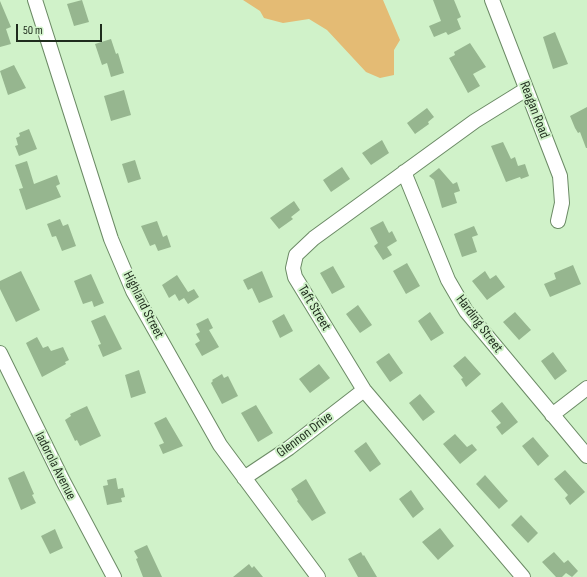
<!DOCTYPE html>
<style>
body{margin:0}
#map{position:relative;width:587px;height:577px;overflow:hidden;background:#d0f2c9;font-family:"Sofia Sans Condensed",sans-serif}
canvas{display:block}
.scale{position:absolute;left:16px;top:24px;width:86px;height:18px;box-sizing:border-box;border:2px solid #1f2c1d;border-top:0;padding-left:5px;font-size:12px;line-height:14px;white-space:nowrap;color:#1f2c1d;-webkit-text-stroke:3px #d0f2c9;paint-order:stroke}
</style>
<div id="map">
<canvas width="587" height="577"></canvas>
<div class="scale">50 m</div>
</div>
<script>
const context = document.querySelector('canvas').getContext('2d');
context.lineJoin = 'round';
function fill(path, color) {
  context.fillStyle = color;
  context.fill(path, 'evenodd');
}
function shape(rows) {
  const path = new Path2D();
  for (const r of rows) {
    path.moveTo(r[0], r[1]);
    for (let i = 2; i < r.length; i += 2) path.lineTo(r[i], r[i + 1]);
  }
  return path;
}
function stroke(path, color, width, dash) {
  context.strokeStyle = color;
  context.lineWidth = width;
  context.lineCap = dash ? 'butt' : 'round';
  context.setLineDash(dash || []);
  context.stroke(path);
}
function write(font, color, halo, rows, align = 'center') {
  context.font = font + ' "Sofia Sans Condensed",sans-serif';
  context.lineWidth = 4;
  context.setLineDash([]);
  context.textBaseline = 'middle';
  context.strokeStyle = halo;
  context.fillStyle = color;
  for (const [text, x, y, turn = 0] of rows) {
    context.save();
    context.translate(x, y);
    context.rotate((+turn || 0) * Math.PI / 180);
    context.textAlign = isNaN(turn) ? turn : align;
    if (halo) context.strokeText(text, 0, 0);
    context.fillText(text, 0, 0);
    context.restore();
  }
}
fill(shape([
 [243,0,383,0,400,40,394,50,394,75,380,78,366,72,327,30,309,19,283,23,264,18,260,11]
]), '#e4bb74');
fill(shape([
 [82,0,89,22,74,26,67,4],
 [433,0,454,0,461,17,457,19,461,29,448,35,446,32,434,37,429,26,441,21],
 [0,1,11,27,6,29,11,44,0,47],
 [555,32,568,64,553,69,543,37],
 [111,39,116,54,118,53,124,73,111,77,107,63,102,65,95,44],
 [470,43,486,67,473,74,480,86,468,93,449,58,455,55,454,52],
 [14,65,26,88,8,95,0,71],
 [124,90,131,115,111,121,104,96],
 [587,107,587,148,586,148,580,132,578,133,575,128,570,116],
 [427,108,434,117,428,122,429,124,415,134,407,123],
 [29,129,37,149,19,156,15,146,18,145,16,138,20,136,19,133],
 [382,140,389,153,371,165,362,153],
 [503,142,511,159,515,157,518,166,525,164,529,176,521,179,520,177,506,182,491,146],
 [135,160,141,179,128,183,122,164],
 [27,161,34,184,57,175,60,184,56,186,61,197,26,210,19,189,23,188,15,165],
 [342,167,350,179,331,192,323,180],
 [439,168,453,184,457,182,460,191,454,193,457,203,442,208,434,180,429,176],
 [294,201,300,210,291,217,293,219,279,229,270,218],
 [60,219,63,226,68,224,76,246,62,251,56,236,52,237,47,224],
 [157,221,163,237,167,235,171,247,158,251,155,244,150,246,141,226],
 [383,221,389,233,392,231,397,241,387,247,392,255,383,260,374,246,378,243,370,228],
 [474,226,478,235,472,237,477,252,462,257,454,234],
 [407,263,420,286,406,294,393,271],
 [573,265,581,284,550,297,544,284,556,279,554,273],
 [333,266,345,287,332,294,320,273],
 [21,271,40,310,16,322,0,289,0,281],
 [262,271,273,297,259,303,252,288,248,290,243,280],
 [485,271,490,279,496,275,505,287,487,300,472,281],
 [91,274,104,303,94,307,92,301,83,304,74,281],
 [177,275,188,292,194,289,199,297,188,304,184,298,179,301,175,294,169,298,162,285],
 [358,305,372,325,360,333,346,314],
 [430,312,444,333,431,341,418,321],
 [515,312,531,330,519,340,503,322],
 [284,314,293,331,280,338,272,321],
 [105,315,122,349,103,357,98,345,101,344,91,321],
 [208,318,213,328,209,330,219,347,202,356,195,344,200,341,196,334,200,332,196,324],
 [37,337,43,348,48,346,51,351,63,347,69,360,65,362,66,364,42,377,26,343],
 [553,352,567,371,555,380,541,361],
 [389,353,403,373,390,382,376,362],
 [465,356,481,374,466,387,461,379,463,378,453,366],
 [319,364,330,378,310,393,299,379],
 [139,370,146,393,131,398,125,375],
 [222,374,224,378,228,376,238,396,222,404,211,383,213,381,212,380],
 [420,394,435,412,423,421,409,403],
 [502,402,518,422,502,435,496,427,501,423,491,411],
 [256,405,273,433,258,442,241,413],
 [87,406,101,436,80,446,77,440,75,441,65,420,71,416,70,414],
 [166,417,183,446,163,454,159,445,164,443,154,423],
 [455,434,467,447,472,444,477,450,460,464,443,444],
 [533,437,549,456,538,466,522,446],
 [366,442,381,464,370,472,354,451],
 [565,470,585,492,570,505,565,498,568,495,554,479],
 [24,471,34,494,32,495,36,503,21,510,8,478],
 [485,475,508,501,499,509,476,484],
 [116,478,118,489,123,488,125,497,121,498,122,502,107,505,103,486,108,485,107,480],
 [306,479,326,513,312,521,297,501,298,500,291,489],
 [411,490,424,509,413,518,399,499],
 [521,515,538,533,528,543,511,525],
 [440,528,454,546,438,560,422,542],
 [55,529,63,548,50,554,41,536],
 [147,545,162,577,143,577,136,559,138,558,134,551],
 [361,552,363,556,364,555,377,577,358,577,348,559],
 [554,552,564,563,568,560,578,571,572,577,566,573,562,577,556,577,542,562],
 [249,564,252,568,254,566,263,577,233,577]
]), '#96b68f');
const minor = shape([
 [35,0,111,239,133,291,220,445,318,577],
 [492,0,560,176,562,203,558,221],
 [404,172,448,280,466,311,587,456],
 [0,353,63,481,114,577],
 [552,415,587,388],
 [244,478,289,448,364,390],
 [523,577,364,390,295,277,293,268,296,255,314,238,475,121,525,90]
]);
stroke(minor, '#6b8a65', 16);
stroke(minor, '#fff', 14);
write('14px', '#1f2c1d', '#d0f2c9', [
 ["Reagan Road",534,110,69],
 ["Highland Street",143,305,63],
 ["Taft Street",314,308,59],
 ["Harding Street",479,324,53],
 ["Glennon Drive",305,435,-37],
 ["Iadorola Avenue",55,466,63]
]);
</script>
